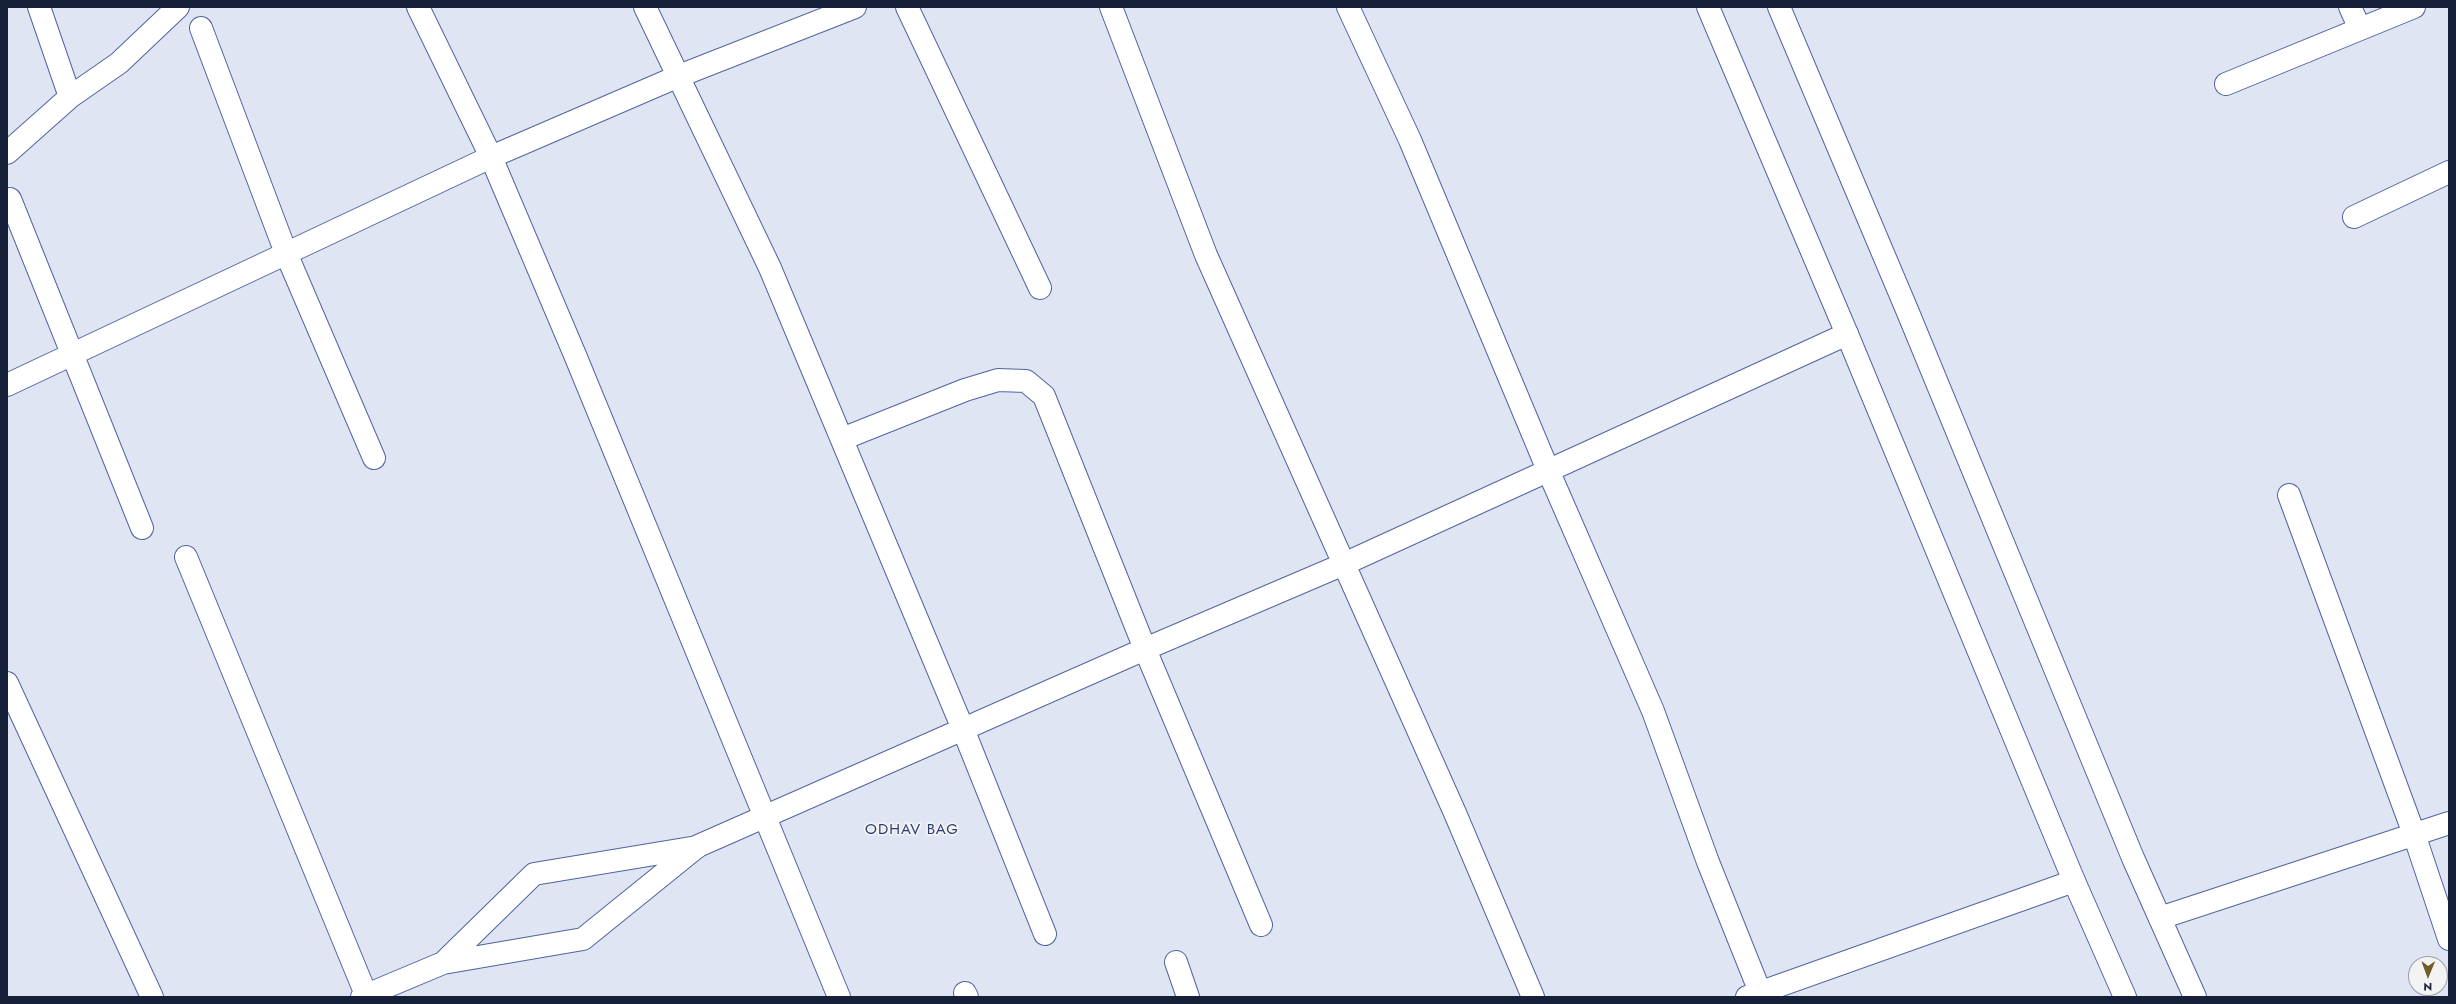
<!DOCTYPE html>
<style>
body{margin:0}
#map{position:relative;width:2456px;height:1004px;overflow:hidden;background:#e0e5f3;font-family:Jost,sans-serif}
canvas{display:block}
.frame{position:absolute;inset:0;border:8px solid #172039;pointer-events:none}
.north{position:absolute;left:2408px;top:956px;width:40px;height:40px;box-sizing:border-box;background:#f3f3f3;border:1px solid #9b9fa9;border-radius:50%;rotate:181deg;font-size:11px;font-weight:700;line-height:16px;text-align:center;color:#172039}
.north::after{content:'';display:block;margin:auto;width:14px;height:18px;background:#705d2b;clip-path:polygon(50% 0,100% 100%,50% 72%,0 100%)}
</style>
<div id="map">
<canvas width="2456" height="1004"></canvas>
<div class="frame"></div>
<div class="north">N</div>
</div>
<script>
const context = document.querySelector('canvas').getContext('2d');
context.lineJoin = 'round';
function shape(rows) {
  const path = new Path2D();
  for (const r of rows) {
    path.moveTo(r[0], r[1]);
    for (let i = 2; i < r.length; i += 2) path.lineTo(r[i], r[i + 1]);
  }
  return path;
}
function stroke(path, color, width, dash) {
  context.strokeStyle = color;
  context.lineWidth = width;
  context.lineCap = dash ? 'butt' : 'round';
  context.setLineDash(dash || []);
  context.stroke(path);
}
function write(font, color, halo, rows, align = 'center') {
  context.font = font + ' Jost,sans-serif';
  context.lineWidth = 3.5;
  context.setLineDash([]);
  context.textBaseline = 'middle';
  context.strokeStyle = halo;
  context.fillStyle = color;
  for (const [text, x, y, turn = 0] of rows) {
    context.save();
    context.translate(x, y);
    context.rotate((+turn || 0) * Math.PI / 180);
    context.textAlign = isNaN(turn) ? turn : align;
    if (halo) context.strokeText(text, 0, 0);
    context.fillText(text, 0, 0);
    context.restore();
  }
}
const street = shape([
 [39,7,70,97],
 [418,7,491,157,575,355,839,997],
 [645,7,770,268,963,729,1045,934],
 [907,7,1040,288],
 [1111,7,1206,255,1455,813,1533,997],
 [1348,7,1410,140,1548,470,1653,711,1708,862,1762,997],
 [2350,7,2360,29],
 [201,28,286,253,374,458],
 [2226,84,2414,7],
 [7,153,70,97,119,63,178,7],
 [10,199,142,528],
 [2354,217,2449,172],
 [7,385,491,157,679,76,855,7],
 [842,439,965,390,998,380,1026,381,1044,396,1145,649,1261,925],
 [2289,495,2414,834,2449,939],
 [186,557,367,997],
 [7,683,152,997],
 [2160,918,2449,823],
 [1176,962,1188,997],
 [443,963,534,874,697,847],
 [965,993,967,997],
 [362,997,443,963,583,939,698,846,1145,649,1344,564,1847,334],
 [1747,997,2074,881]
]);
const secondary = shape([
 [1708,7,1847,334,2074,881,2125,997],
 [1779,7,1907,310,2133,858,2195,997]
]);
stroke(street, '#5064a0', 24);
stroke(secondary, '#5064a0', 24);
stroke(street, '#fff', 22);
stroke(secondary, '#fff', 22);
context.letterSpacing = '1px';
write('15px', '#2b3b74', '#f3f3f3', [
 ["ODHAV BAG",912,830]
]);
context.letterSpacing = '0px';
</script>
